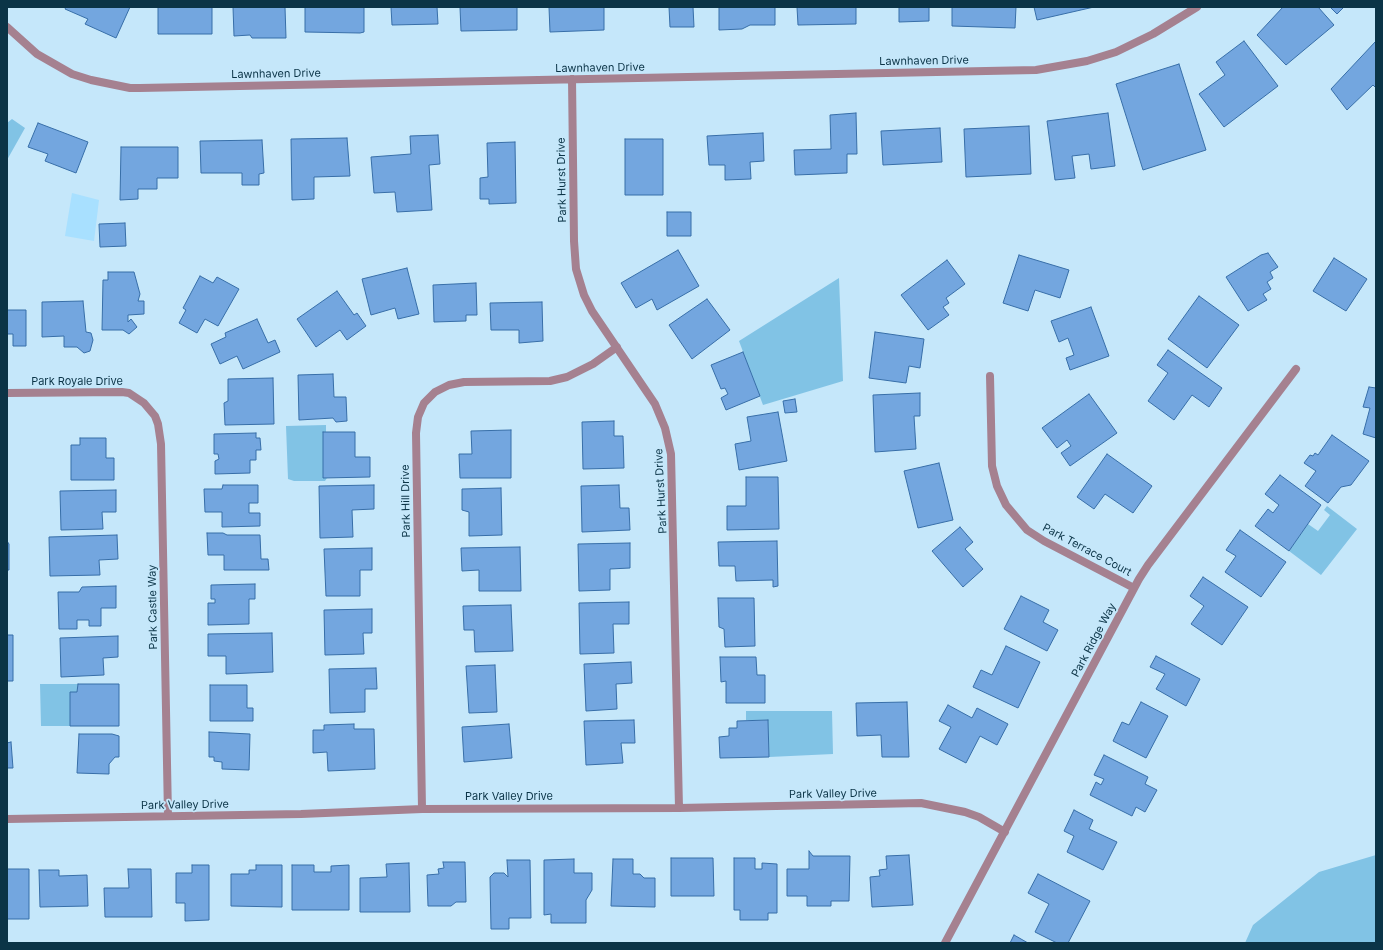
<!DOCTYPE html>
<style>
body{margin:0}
#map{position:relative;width:1383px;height:950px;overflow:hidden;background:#c5e7fa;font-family:Inter,sans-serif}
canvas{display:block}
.frame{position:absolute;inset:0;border:8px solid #0b3447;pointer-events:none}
</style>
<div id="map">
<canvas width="1383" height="950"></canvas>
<div class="frame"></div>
</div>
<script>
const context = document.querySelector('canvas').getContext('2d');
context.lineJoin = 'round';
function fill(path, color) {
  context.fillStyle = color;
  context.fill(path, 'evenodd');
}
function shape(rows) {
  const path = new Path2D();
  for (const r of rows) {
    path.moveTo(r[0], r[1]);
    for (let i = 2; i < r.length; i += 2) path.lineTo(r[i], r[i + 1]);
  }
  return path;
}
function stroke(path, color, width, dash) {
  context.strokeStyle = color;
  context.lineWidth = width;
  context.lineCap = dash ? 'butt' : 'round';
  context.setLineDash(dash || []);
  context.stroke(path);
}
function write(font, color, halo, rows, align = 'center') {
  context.font = font + ' Inter,sans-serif';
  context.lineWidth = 3.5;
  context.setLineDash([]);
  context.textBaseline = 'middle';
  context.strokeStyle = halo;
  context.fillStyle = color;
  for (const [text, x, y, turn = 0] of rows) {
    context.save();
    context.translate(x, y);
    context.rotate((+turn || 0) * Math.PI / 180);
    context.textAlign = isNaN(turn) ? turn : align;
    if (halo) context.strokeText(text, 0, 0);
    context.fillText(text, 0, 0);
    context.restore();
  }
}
fill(shape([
 [72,193,99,200,94,241,65,236]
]), '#a8e0ff');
fill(shape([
 [12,119,25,128,7,160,7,123],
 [839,278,843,381,763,405,739,341],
 [326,425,326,432,323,432,323,478,327,478,325,481,294,481,288,479,286,426],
 [1327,506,1357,529,1321,575,1289,551,1308,524,1318,531,1330,515,1324,510],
 [40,684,78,684,77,692,70,692,70,726,41,726],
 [746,711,832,711,833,754,769,757,768,720,746,720],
 [1376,855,1376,943,1245,943,1253,925,1319,872]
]), '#81c3e5');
const building = shape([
 [66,7,130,7,116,38,85,24,88,19,65,9,66,7],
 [158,7,212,7,212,34,158,34,158,7],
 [233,7,285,7,286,38,252,38,250,35,234,36,233,7],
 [305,7,364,7,364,32,360,33,305,32,305,7],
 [391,7,437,7,438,24,392,25,391,7],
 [460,7,517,7,517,30,461,31,460,7],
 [549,7,604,7,604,30,550,32,549,7],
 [630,7,693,7,694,27,670,27,669,7,630,7],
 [719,7,775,7,775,25,750,25,742,29,719,30,719,7],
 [797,7,856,7,856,24,798,25,797,7],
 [899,7,929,7,929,21,899,22,899,7],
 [952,7,1016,7,1015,28,952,26,952,7],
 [1034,7,1094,7,1037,20,1034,7],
 [1283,7,1318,7,1334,25,1286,65,1257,35,1283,7],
 [1330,7,1344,7,1337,14,1330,7],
 [1244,41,1278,86,1224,127,1199,94,1225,75,1216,62,1244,41],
 [1376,41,1376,88,1373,85,1347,110,1331,89,1376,41],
 [1179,64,1206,150,1143,170,1116,84,1179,64],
 [856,113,857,154,847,154,847,173,795,175,794,150,831,149,830,115,856,113],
 [1108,113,1115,166,1091,169,1089,154,1072,156,1075,178,1055,180,1047,121,1108,113],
 [38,123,88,142,76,173,45,161,48,154,28,147,38,123],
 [1029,126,1031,174,966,177,964,129,1029,126],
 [940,128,942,162,883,165,881,131,940,128],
 [763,133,764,161,750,162,751,179,725,180,725,165,709,165,707,136,763,133],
 [438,135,440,164,429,165,432,210,397,212,395,192,374,193,371,157,411,154,410,136,438,135],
 [347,138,350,176,314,177,314,199,292,200,291,139,347,138],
 [625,139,663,139,663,195,625,195,625,139],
 [262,140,264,173,259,174,259,185,242,185,242,173,201,173,200,141,262,140],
 [515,142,516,203,489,204,489,199,480,199,480,178,488,177,487,143,515,142],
 [121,147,178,147,178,178,157,178,157,189,138,189,138,199,120,200,121,147],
 [667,212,691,212,691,236,667,236,667,212],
 [125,223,126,246,100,247,99,224,125,223],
 [678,250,699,286,657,310,652,299,636,308,621,283,678,250],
 [1268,253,1278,267,1270,272,1273,278,1267,282,1271,289,1263,294,1267,300,1248,311,1226,277,1261,255,1268,253],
 [1019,255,1069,270,1060,298,1035,290,1028,311,1003,303,1019,255],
 [1334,258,1367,279,1346,311,1313,291,1334,258],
 [947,260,965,284,946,298,949,303,943,307,949,315,928,330,901,295,947,260],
 [407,268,419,314,398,319,395,308,371,315,362,279,407,268],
 [108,272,134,272,140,294,138,301,144,301,144,314,128,315,128,322,131,319,137,327,129,334,123,330,102,330,103,280,108,280,108,272],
 [200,276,213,283,217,277,239,289,218,326,205,319,197,333,179,323,186,310,183,308,200,276],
 [476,283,477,315,466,315,466,321,434,322,433,285,476,283],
 [337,291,354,315,357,313,366,326,347,340,340,330,316,347,297,319,337,291],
 [1199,296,1239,325,1207,368,1168,339,1199,296],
 [707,299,730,330,692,359,669,325,707,299],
 [83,301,86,332,91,333,93,340,90,351,84,353,77,347,64,347,64,336,42,337,42,302,83,301],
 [542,302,543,341,519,343,519,330,491,330,490,303,542,302],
 [1091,307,1109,356,1070,370,1066,358,1074,355,1068,338,1059,342,1051,321,1091,307],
 [7,310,26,310,26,346,13,346,13,334,7,334,7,310],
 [257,319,268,343,275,340,280,352,243,369,237,356,220,364,211,344,226,337,225,333,257,319],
 [875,332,924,339,920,368,909,366,906,383,869,378,875,332],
 [1168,350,1222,388,1209,407,1192,395,1174,420,1148,401,1168,373,1157,365,1168,350],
 [743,352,760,396,726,410,721,398,728,394,725,388,721,389,711,365,743,352],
 [333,374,334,397,346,397,347,421,336,422,333,418,299,420,298,375,333,374],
 [273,378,274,424,225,425,224,403,228,401,228,379,273,378],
 [1369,387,1376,388,1376,438,1363,434,1370,408,1363,407,1369,387],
 [920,393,920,416,914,416,916,449,875,452,873,395,920,393],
 [1089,394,1117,433,1070,466,1061,453,1071,446,1067,440,1057,448,1042,428,1089,394],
 [795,399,797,412,785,413,783,401,795,399],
 [778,412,787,461,739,470,735,444,751,441,747,417,778,412],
 [614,421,614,436,623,436,624,468,583,469,582,422,614,421],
 [511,430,511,478,460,478,459,454,472,454,471,431,511,430],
 [323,432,355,432,355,457,370,457,370,477,323,478,323,432],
 [256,433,256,438,260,438,261,450,256,450,256,460,250,460,250,473,215,474,215,461,219,459,218,454,214,454,214,434,256,433],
 [1332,435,1369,461,1351,485,1341,487,1328,503,1305,486,1316,471,1304,463,1310,455,1313,456,1315,453,1318,455,1332,435],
 [80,438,106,438,106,458,114,458,114,480,71,480,71,445,80,445,80,438],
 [1107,454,1152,486,1133,513,1105,494,1094,509,1077,497,1107,454],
 [939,463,953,520,918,528,904,471,939,463],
 [1280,475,1321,505,1289,551,1255,526,1268,509,1273,513,1279,505,1265,494,1280,475],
 [746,477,778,477,779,529,727,530,727,506,746,506,746,477],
 [223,485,258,485,258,503,249,503,249,513,260,513,260,526,222,527,222,512,205,512,204,489,222,489,223,485],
 [374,485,374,509,352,510,353,537,320,538,319,486,374,485],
 [619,485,620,508,629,508,630,530,582,532,581,486,619,485],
 [501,488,502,535,469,536,469,512,462,510,462,489,501,488],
 [116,490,116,512,102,512,103,529,61,530,60,491,116,490],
 [960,527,973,542,965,549,983,569,963,587,932,551,960,527],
 [1240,530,1286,562,1261,597,1225,572,1236,556,1226,550,1240,530],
 [207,533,223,533,227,535,260,535,261,559,268,559,269,570,224,570,224,555,208,555,207,533],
 [117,535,118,559,99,560,100,575,50,576,49,537,117,535],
 [7,541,9,544,9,570,7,570,7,541],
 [777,541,778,586,773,587,773,580,736,581,735,566,719,566,718,542,777,541],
 [630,543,630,568,610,569,610,590,579,591,578,544,630,543],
 [520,547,521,591,479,591,479,570,462,571,461,548,520,547],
 [372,548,372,570,360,570,360,596,326,596,324,549,372,548],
 [1203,577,1248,607,1222,645,1191,624,1204,606,1190,596,1203,577],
 [255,584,255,599,249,599,249,624,208,625,208,603,215,603,215,599,211,599,211,585,255,584],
 [116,586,116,608,101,608,101,626,89,626,89,620,77,620,77,629,59,629,58,592,79,592,82,587,116,586],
 [1021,596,1049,610,1043,622,1058,630,1047,651,1004,629,1021,596],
 [718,598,754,598,755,646,725,647,724,629,719,627,718,598],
 [629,602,629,624,613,624,614,653,580,654,579,603,629,602],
 [511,605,513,651,475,652,474,630,464,630,463,606,511,605],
 [372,609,372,633,363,633,364,654,325,655,324,610,372,609],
 [272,633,273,672,226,674,226,656,208,656,208,634,272,633],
 [7,635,13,635,13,681,7,681,7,635],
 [118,636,118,657,103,658,104,675,61,677,60,638,118,636],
 [1006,646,1040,662,1018,708,973,687,981,670,992,675,1006,646],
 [1156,656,1200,679,1186,706,1156,689,1165,674,1150,667,1156,656],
 [720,657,756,657,757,675,765,675,765,703,726,703,726,681,721,682,720,657],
 [631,662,632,683,616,684,617,709,586,711,584,664,631,662],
 [495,665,497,712,469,713,466,666,495,665],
 [376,668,377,689,365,689,365,712,330,713,329,669,376,668],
 [78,684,119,684,119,726,70,726,70,692,77,692,78,684],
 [210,685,247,685,247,708,253,708,253,721,210,721,210,685],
 [907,702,909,757,882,757,881,735,857,736,856,703,907,702],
 [1141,702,1168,716,1146,758,1113,741,1122,722,1129,725,1141,702],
 [948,705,972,718,977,708,1008,724,997,745,980,736,966,763,939,749,951,727,939,721,948,705],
 [634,720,635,743,621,743,623,763,586,765,584,721,634,720],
 [768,720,769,757,720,758,719,737,729,736,729,728,737,728,737,721,768,720],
 [354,724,354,729,374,729,375,769,328,771,327,752,313,753,313,730,324,730,324,725,354,724],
 [509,724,512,758,464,762,462,727,509,724],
 [209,732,250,734,249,770,222,769,222,762,214,761,214,757,209,757,209,732],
 [79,734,112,734,119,736,119,757,115,757,109,764,109,774,77,773,79,734],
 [11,742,13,768,7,768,7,743,11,742],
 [1104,755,1148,777,1145,784,1157,790,1145,812,1136,807,1132,816,1090,795,1096,782,1101,785,1104,779,1094,775,1104,755],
 [1074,810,1093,820,1089,829,1117,842,1103,870,1067,852,1074,836,1064,831,1074,810],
 [809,851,813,856,850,856,849,901,831,901,831,906,807,906,807,896,787,896,787,869,809,869,809,851],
 [909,855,913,905,872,907,870,877,880,876,879,870,887,869,886,856,909,855],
 [671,858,713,858,714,896,671,896,671,858],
 [734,858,755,858,755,869,762,869,762,863,777,864,777,913,768,913,768,920,740,920,740,910,734,910,734,858],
 [574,859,574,873,592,873,592,890,586,900,586,923,551,923,551,914,544,915,544,860,574,859],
 [613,859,633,859,633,874,640,874,644,878,655,878,655,907,611,906,613,859],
 [507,860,530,860,531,918,509,918,509,929,491,929,490,877,494,873,504,873,508,877,507,860],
 [443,862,465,862,466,902,456,902,451,906,428,906,427,875,439,874,438,869,444,868,443,862],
 [409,863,410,912,360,912,360,878,387,877,386,864,409,863],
 [192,865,209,865,209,920,185,921,185,903,176,903,176,873,192,873,192,865],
 [256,865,282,865,282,907,231,906,231,874,249,874,249,870,256,870,256,865],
 [292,865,314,865,314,872,331,872,331,866,349,865,349,910,292,910,292,865],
 [7,869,29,869,29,919,7,919,7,869],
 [128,869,151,869,152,917,105,917,104,888,129,888,128,869],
 [39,870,59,870,59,876,87,875,88,906,40,907,39,870],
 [1038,874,1090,901,1068,943,1057,943,1035,932,1049,904,1028,893,1038,874],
 [1014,935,1028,943,1010,943,1014,935]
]);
fill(building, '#73a6df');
stroke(building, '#376ea8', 1);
stroke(shape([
 [7,27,37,54,72,74,91,80,130,88,140,88,1036,70,1087,61,1116,52,1153,34,1197,7],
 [572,79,574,241,576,269,584,295,592,311,655,404,665,428,671,454,679,808],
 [990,376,992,466,997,486,1006,505,1027,530,1044,541,1134,588],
 [7,393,122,392,129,393,144,403,155,416,158,424,161,444,168,816],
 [422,809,416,433,418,417,424,403,435,392,449,385,464,382,550,381,567,377,593,364,617,347],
 [7,819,301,814,422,809,679,808,921,803,965,812,979,817,1005,832],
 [945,943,1139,579,1148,565,1296,369]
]), '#a58190', 8);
write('11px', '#0b3447', '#c5e7fa', [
 ["Lawnhaven Drive",924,61,-1],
 ["Lawnhaven Drive",600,68,-1],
 ["Lawnhaven Drive",276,74,-1],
 ["Park Hurst Drive",562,180,-91],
 ["Park Royale Drive",77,382],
 ["Park Hurst Drive",661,491,-93],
 ["Park Hill Drive",406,501,-91],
 ["Park Terrace Court",1087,550,28],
 ["Park Castle Way",153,607,-91],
 ["Park Ridge Way",1094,640,-62],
 ["Park Valley Drive",833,794,-1],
 ["Park Valley Drive",509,797],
 ["Park Valley Drive",185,805,-1]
]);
</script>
